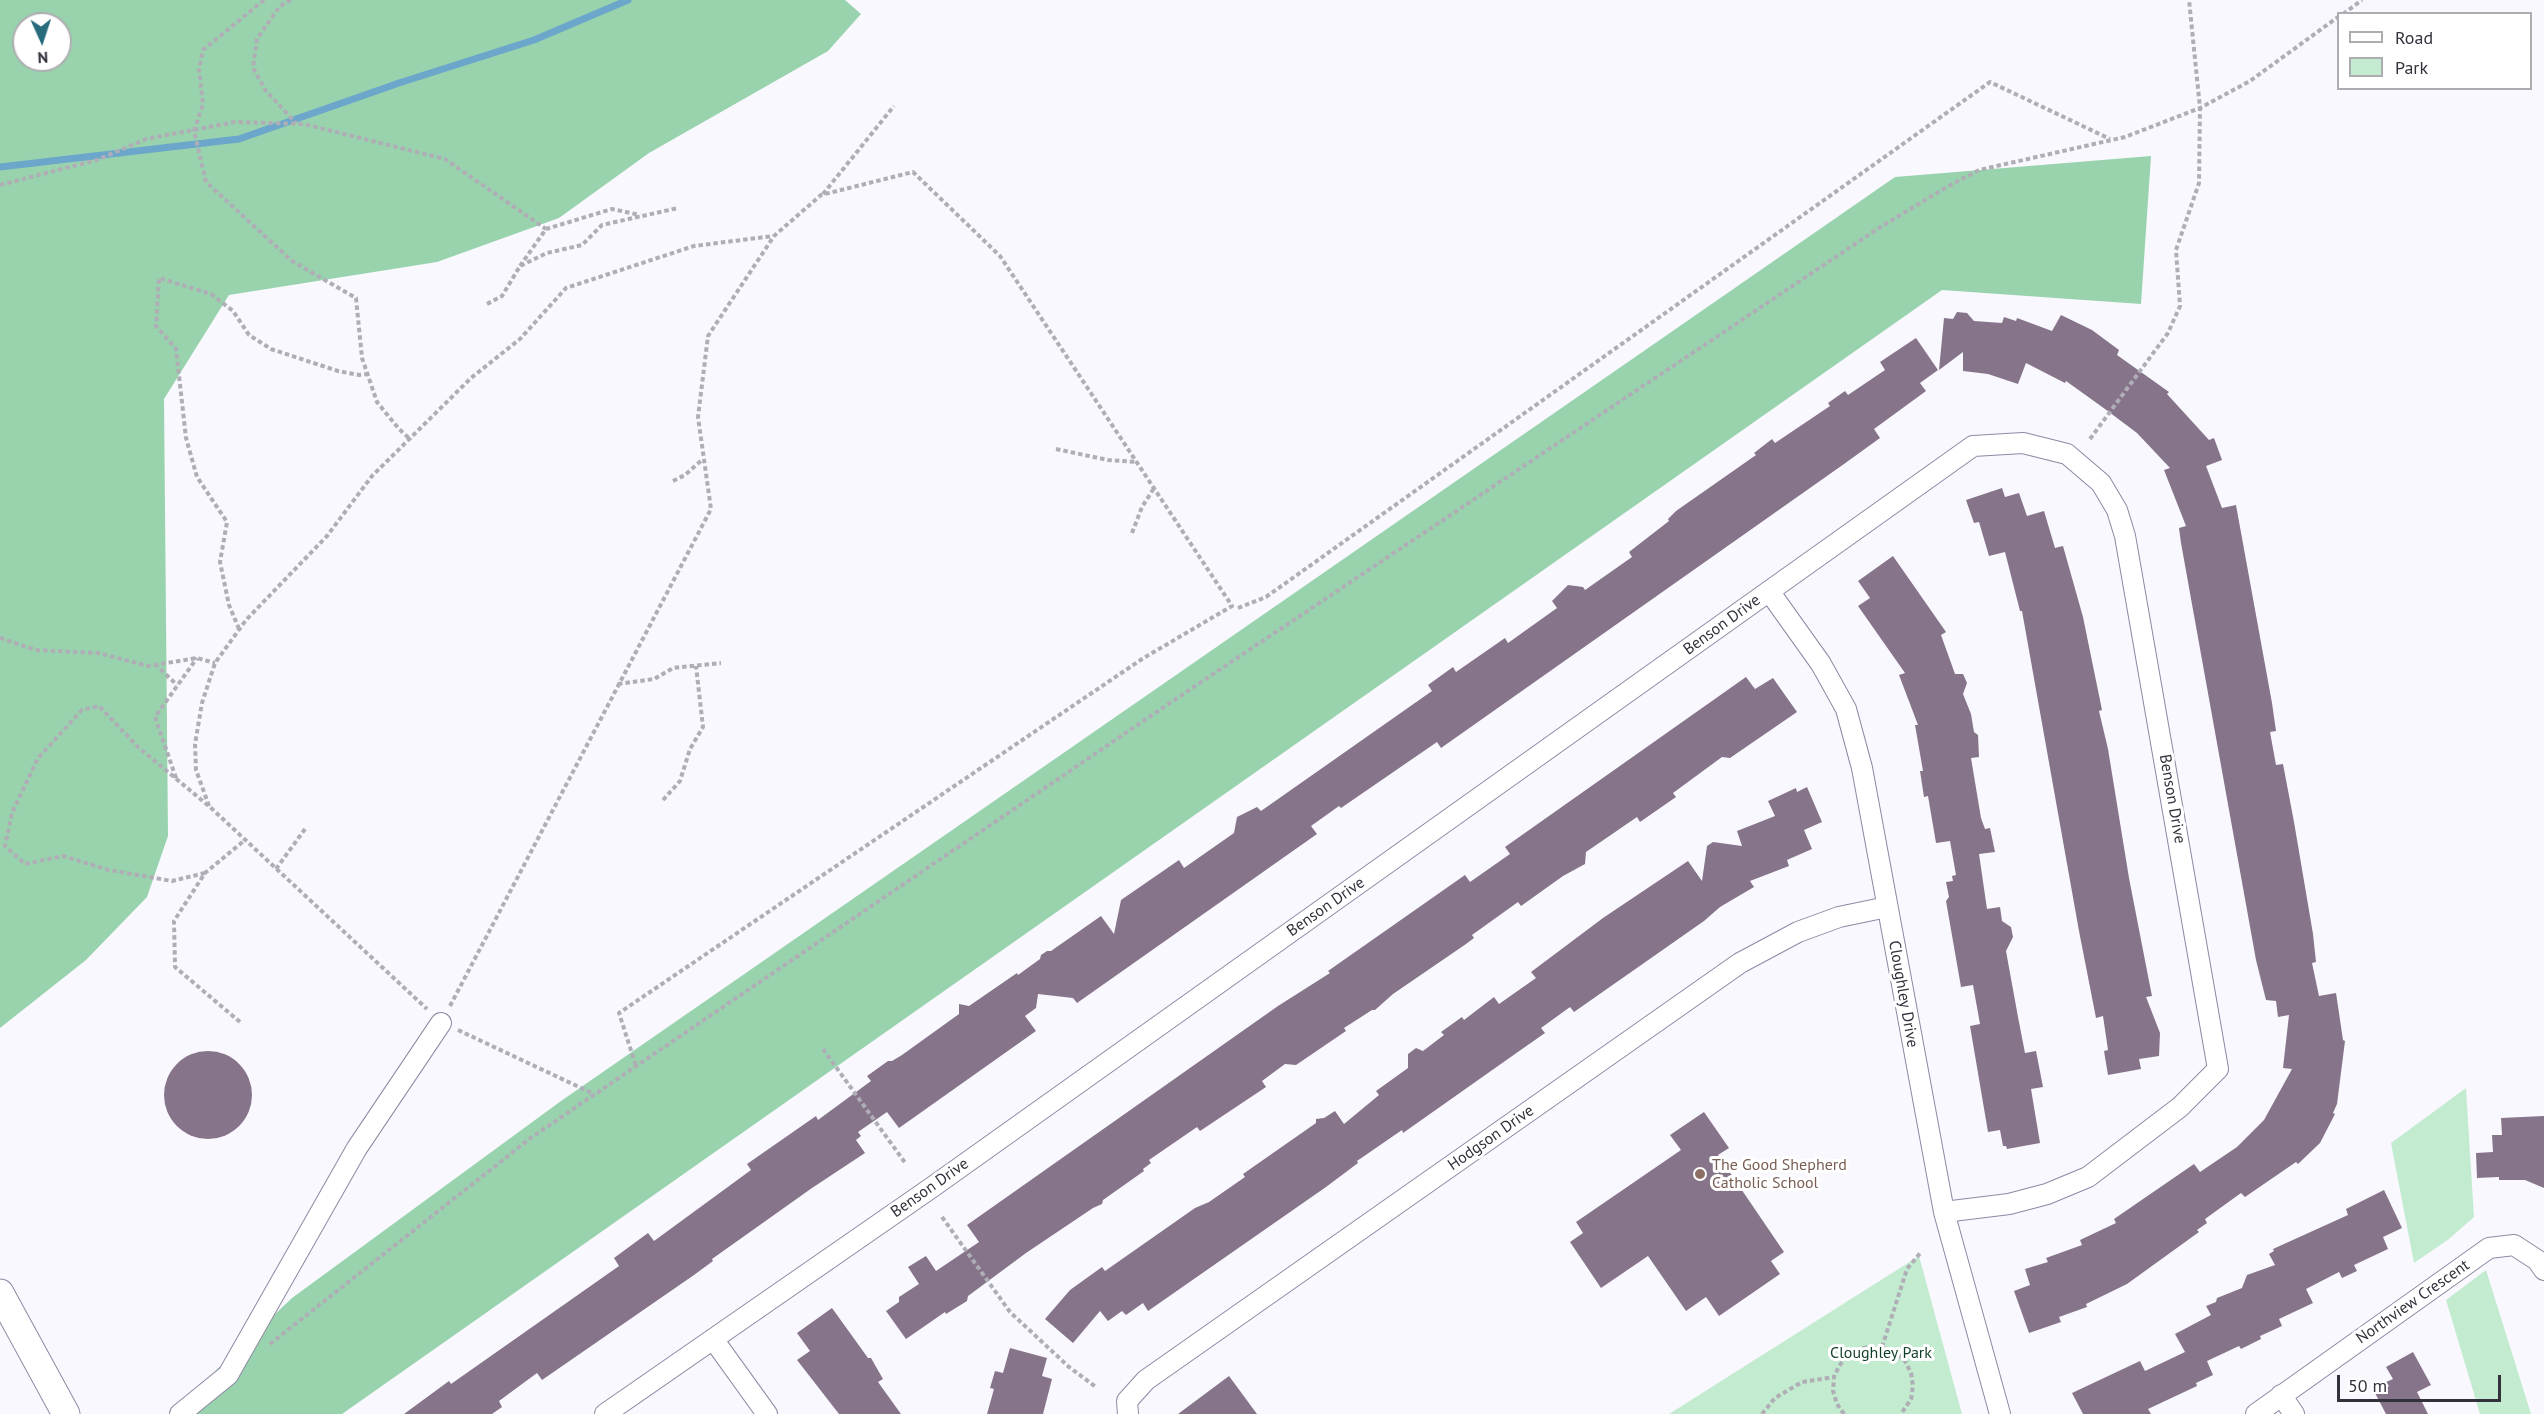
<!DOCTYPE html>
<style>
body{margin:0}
#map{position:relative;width:2544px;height:1414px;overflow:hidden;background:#f9f8fe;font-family:"PT Sans",sans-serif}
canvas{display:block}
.legend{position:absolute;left:2337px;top:12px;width:195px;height:78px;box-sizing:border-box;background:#fff;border:2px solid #adadb1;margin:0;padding:8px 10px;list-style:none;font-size:18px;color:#33313c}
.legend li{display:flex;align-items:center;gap:12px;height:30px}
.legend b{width:30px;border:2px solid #adadb1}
.north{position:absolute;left:12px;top:12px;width:60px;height:60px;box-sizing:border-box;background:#fff;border:2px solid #adadb1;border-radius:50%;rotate:177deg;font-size:16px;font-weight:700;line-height:24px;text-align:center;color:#33313c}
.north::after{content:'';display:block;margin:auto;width:21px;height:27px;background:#276b7c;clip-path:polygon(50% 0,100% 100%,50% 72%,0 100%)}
.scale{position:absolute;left:2337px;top:1375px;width:164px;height:27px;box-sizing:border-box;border:3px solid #33313c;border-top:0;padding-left:8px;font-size:18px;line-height:21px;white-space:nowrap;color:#33313c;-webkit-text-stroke:4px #fff;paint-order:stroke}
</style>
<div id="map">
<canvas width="2544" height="1414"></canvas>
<ul class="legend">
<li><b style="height:8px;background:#fff"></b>Road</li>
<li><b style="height:16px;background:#c3ebd0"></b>Park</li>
</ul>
<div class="north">N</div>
<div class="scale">50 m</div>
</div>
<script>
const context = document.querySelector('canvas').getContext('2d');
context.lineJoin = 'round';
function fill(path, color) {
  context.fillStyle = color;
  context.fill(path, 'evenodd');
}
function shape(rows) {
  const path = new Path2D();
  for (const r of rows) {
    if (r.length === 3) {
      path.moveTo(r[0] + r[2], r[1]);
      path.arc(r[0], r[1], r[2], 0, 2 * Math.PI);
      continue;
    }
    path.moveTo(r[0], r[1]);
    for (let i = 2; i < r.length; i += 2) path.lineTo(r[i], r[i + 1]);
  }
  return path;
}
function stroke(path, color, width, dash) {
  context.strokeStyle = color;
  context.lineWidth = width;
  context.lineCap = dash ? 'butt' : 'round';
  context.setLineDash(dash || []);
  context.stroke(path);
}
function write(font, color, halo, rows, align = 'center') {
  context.font = font + ' "PT Sans",sans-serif';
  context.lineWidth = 6;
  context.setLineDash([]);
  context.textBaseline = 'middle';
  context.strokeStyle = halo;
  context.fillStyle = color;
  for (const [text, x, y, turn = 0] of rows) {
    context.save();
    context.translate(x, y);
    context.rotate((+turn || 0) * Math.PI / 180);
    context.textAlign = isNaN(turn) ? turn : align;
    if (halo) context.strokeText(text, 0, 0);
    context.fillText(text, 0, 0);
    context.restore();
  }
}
fill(shape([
 [2466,1088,2474,1217,2449,1239,2414,1263,2391,1143],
 [1919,1256,1962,1414,1669,1414],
 [2486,1270,2531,1414,2480,1414,2446,1300]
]), '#c3ebd0');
fill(shape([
 [0,0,845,0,861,14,828,51,649,153,559,218,437,262,229,295,164,399,168,836,147,897,86,960,0,1028],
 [24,24,60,24,60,60,24,60],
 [2151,156,2141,304,1942,290,342,1414,170,1414,292,1298,561,1101,1895,177]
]), '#98d3ad');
stroke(shape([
 [0,167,239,139,399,83,534,40,628,0]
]), '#6ca7cb', 7);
fill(shape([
 [1957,312,1967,313,1974,321,2002,323,2004,317,2016,321,2017,318,2052,331,2061,315,2092,330,2119,350,2117,355,2169,392,2167,394,2209,440,2214,438,2222,460,2206,466,2222,508,2236,505,2272,703,2276,731,2270,732,2276,765,2283,764,2294,822,2313,934,2316,962,2312,963,2319,996,2336,993,2343,1040,2345,1041,2337,1104,2333,1113,2335,1114,2320,1143,2298,1164,2296,1162,2245,1197,2241,1193,2205,1219,2207,1223,2197,1230,2199,1232,2127,1284,2086,1304,2087,1307,2059,1317,2061,1322,2029,1333,2014,1291,2030,1285,2025,1269,2048,1262,2046,1258,2082,1245,2080,1240,2116,1223,2114,1219,2194,1164,2200,1172,2237,1147,2264,1120,2292,1069,2283,1068,2289,1015,2278,1017,2276,1001,2266,1000,2256,960,2181,543,2179,528,2186,526,2164,470,2170,468,2137,433,2105,409,2066,381,2065,383,2026,363,2018,384,1988,374,1963,371,1963,352,1939,370,1944,318,1953,319],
 [1916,338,1938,370,1920,383,1926,391,1874,429,1880,438,1844,464,1441,748,1437,742,1341,808,1339,806,1311,826,1317,834,1077,1003,1073,998,1038,994,1036,1008,1025,1016,1036,1031,899,1128,887,1112,858,1132,861,1136,856,1140,865,1153,812,1188,712,1259,713,1261,694,1275,542,1380,537,1373,499,1401,502,1407,492,1414,404,1414,449,1381,451,1384,619,1266,614,1258,648,1233,654,1241,751,1170,747,1164,816,1116,818,1120,871,1081,867,1076,888,1061,892,1061,902,1055,959,1014,959,1004,969,1006,1017,973,1018,975,1040,959,1041,955,1047,951,1051,951,1101,916,1114,934,1121,900,1179,860,1184,868,1234,833,1237,817,1257,807,1261,811,1432,691,1428,685,1453,667,1456,672,1505,638,1508,643,1557,608,1552,601,1568,585,1583,587,1585,590,1632,557,1629,552,1669,521,1668,519,1676,511,1756,455,1754,453,1772,439,1775,443,1830,406,1828,403,1845,391,1848,395,1885,370,1880,362],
 [2002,488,2005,497,2019,493,2027,516,2044,511,2055,548,2063,546,2083,617,2102,710,2099,711,2108,749,2129,878,2149,981,2152,996,2146,997,2160,1033,2159,1056,2139,1059,2141,1069,2108,1075,2104,1051,2108,1050,2103,1016,2096,1018,2079,931,2022,611,2020,611,2005,552,1989,556,1979,522,1974,523,1966,500],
 [1893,556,1946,632,1941,635,1955,674,1963,674,1967,683,1963,694,1971,714,1974,732,1978,735,1979,757,1971,758,1981,818,1985,829,1990,828,1995,852,1979,854,1987,909,2000,907,2002,921,2011,927,2013,937,2006,951,2018,1017,2025,1053,2036,1051,2043,1087,2031,1089,2040,1143,2007,1149,2006,1146,2003,1146,2000,1130,1988,1132,1970,1026,1980,1024,1973,985,1961,987,1946,901,1949,897,1946,882,1953,881,1952,876,1956,875,1950,841,1936,843,1928,796,1924,797,1920,771,1923,771,1915,725,1918,725,1899,675,1905,673,1858,606,1870,598,1858,581],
 [1746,677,1755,689,1773,678,1797,712,1730,758,1722,757,1673,793,1676,797,1640,822,1637,817,1586,852,1585,864,1563,876,1521,906,1518,902,1472,935,1474,938,1466,944,1393,994,1375,1010,1372,1010,1344,1028,1346,1031,1296,1065,1285,1064,1262,1081,1266,1087,1200,1131,1197,1127,1149,1160,1151,1163,1143,1169,1144,1171,1103,1200,1102,1204,1093,1208,1026,1253,968,1296,967,1301,946,1314,945,1312,906,1339,886,1311,899,1302,899,1297,919,1284,908,1267,926,1256,936,1271,979,1242,967,1225,1278,1006,1330,973,1328,971,1465,875,1470,882,1510,854,1505,847],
 [1807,787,1822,822,1804,830,1812,849,1787,860,1789,866,1750,881,1754,887,1720,907,1704,921,1574,1012,1570,1007,1541,1028,1545,1033,1515,1054,1403,1133,1402,1130,1357,1161,1358,1163,1326,1187,1148,1311,1143,1303,1126,1315,1122,1311,1108,1321,1100,1311,1073,1343,1045,1319,1070,1290,1102,1267,1105,1271,1195,1208,1209,1202,1245,1177,1243,1174,1316,1123,1316,1119,1324,1118,1335,1111,1344,1124,1379,1095,1376,1091,1408,1068,1408,1054,1416,1048,1423,1051,1444,1035,1441,1032,1462,1017,1464,1020,1494,997,1499,1004,1536,978,1531,972,1603,918,1688,861,1702,881,1707,846,1713,842,1742,846,1737,831,1775,816,1768,801,1796,788,1797,792],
 [208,1095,44],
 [1704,1112,1729,1148,1718,1155,1784,1252,1771,1261,1780,1274,1719,1316,1706,1297,1686,1311,1648,1256,1601,1288,1570,1242,1583,1233,1576,1222,1681,1150,1670,1135],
 [2544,1116,2544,1188,2525,1180,2499,1180,2499,1177,2477,1178,2476,1153,2493,1152,2492,1135,2502,1135,2501,1118],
 [2384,1190,2402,1228,2383,1237,2388,1249,2354,1265,2357,1271,2342,1278,2339,1272,2306,1289,2313,1303,2279,1319,2282,1326,2260,1336,2261,1339,2241,1349,2239,1346,2207,1361,2213,1375,2196,1383,2197,1386,2148,1409,2151,1414,2083,1414,2072,1393,2140,1361,2145,1371,2185,1352,2175,1334,2211,1315,2206,1306,2216,1302,2217,1298,2242,1288,2247,1275,2275,1265,2269,1254,2274,1251,2273,1249,2348,1215,2346,1209],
 [832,1308,868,1358,871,1358,883,1379,878,1382,901,1414,839,1414,797,1360,810,1351,797,1333],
 [1010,1348,1047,1358,1042,1376,1052,1379,1043,1414,987,1414,994,1389,990,1388,995,1371,1003,1373],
 [2413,1352,2431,1385,2417,1392,2428,1414,2386,1414,2375,1393,2389,1386,2386,1382,2393,1379,2386,1367],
 [1229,1376,1257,1414,1178,1414]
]), '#86748a');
const minor = shape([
 [1769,591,1821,664,1846,709,1862,768,1944,1212,2000,1414],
 [713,1339,767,1414],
 [2281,1395,2294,1414],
 [180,1414,228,1375,357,1148,441,1023],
 [605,1414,931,1188,1973,446,2023,443,2067,454,2101,483,2117,510,2125,536,2218,1069,2180,1107,2088,1177,2047,1194,2009,1204,1944,1212],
 [1128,1414,1127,1401,1146,1380,1740,963,1798,932,1839,917,1887,907],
 [2256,1414,2489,1248,2514,1245,2537,1260,2544,1270]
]);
const secondary = shape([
 [0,1293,66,1414]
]);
stroke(minor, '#8e89a3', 22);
stroke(secondary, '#8e89a3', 29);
stroke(shape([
 [264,0,203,50,199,70,203,104,194,131,206,182,292,261,356,298,362,358,377,402,399,429,411,440],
 [291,0,280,6,257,39,253,68,266,91,296,123],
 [2343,14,2362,0],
 [0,185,97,160,146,139,235,122,304,124,445,159,546,229],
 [823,194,894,106],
 [520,266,546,229,612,209,640,215],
 [487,304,502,296,520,266,547,253,582,245,602,225,678,208],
 [2090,439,2168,333,2180,306,2176,250,2199,183,2200,108,2189,0],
 [1056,449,1108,460,1136,462],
 [673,481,685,475,703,459],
 [1132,533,1142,507,1154,488],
 [1238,608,1266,597,1990,82,2110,139],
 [239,629,229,605,220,562,227,522,197,477,186,438,176,349,156,326,159,278,211,294,233,311,249,335,271,349,338,371,359,375,367,374],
 [0,638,36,650,98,653,148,666,197,658,215,663],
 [155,664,177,685],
 [618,684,654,679,673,668,721,663],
 [176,778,155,717,197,658],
 [663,800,680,781,690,749,703,727,696,666],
 [209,806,196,770,195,744,202,703,215,663,246,620,327,536,372,476,471,378,520,339,566,288,694,246,773,236],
 [276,869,305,829],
 [205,873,172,881,109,870,63,856,25,864,5,846,12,813,38,758,82,710,99,706,138,747,210,807,427,1009],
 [450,1006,711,509,698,417,708,336,774,236,821,195,913,172,1000,256,1232,606,1142,659,619,1013,636,1066],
 [240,1022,175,967,174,921,205,873,245,840],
 [458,1030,594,1094],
 [823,1049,906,1164],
 [942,1217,1010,1312,1069,1367,1096,1387],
 [270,1344,532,1137,1158,711,1879,228,1945,188,1979,170,2125,137,2200,108,2250,81,2338,17],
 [1882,1347,1907,1269,1921,1252],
 [1762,1414,1775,1398,1802,1382,1834,1377],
 [1844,1414,1837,1404,1833,1391,1834,1377,1839,1366,1847,1356,1858,1349,1870,1347,1882,1347,1895,1352,1905,1361,1911,1373,1913,1386,1911,1399,1901,1414]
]), '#afaeb6', 4, [4.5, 3]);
stroke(minor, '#fff', 20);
stroke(secondary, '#fff', 27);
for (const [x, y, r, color] of [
 [1700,1174,6,"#8d6e63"]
]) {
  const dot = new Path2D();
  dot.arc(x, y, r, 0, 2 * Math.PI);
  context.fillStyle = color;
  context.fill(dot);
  stroke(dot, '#fff', 2);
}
write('16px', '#33313c', '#fff', [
 ["Benson Drive",1722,625,-36],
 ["Benson Drive",2172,799,80],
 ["Benson Drive",1326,907,-35],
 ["Cloughley Drive",1903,994,80],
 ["Hodgson Drive",1491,1138,-35],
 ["Benson Drive",930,1188,-35],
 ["Northview Crescent",2413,1302,-35]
]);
write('16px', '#785e54', '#fff', [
 ["The Good Shepherd",1712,1165],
 ["Catholic School",1712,1183]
], 'left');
write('16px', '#113f26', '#fff', [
 ["Cloughley Park",1881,1353]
]);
</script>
